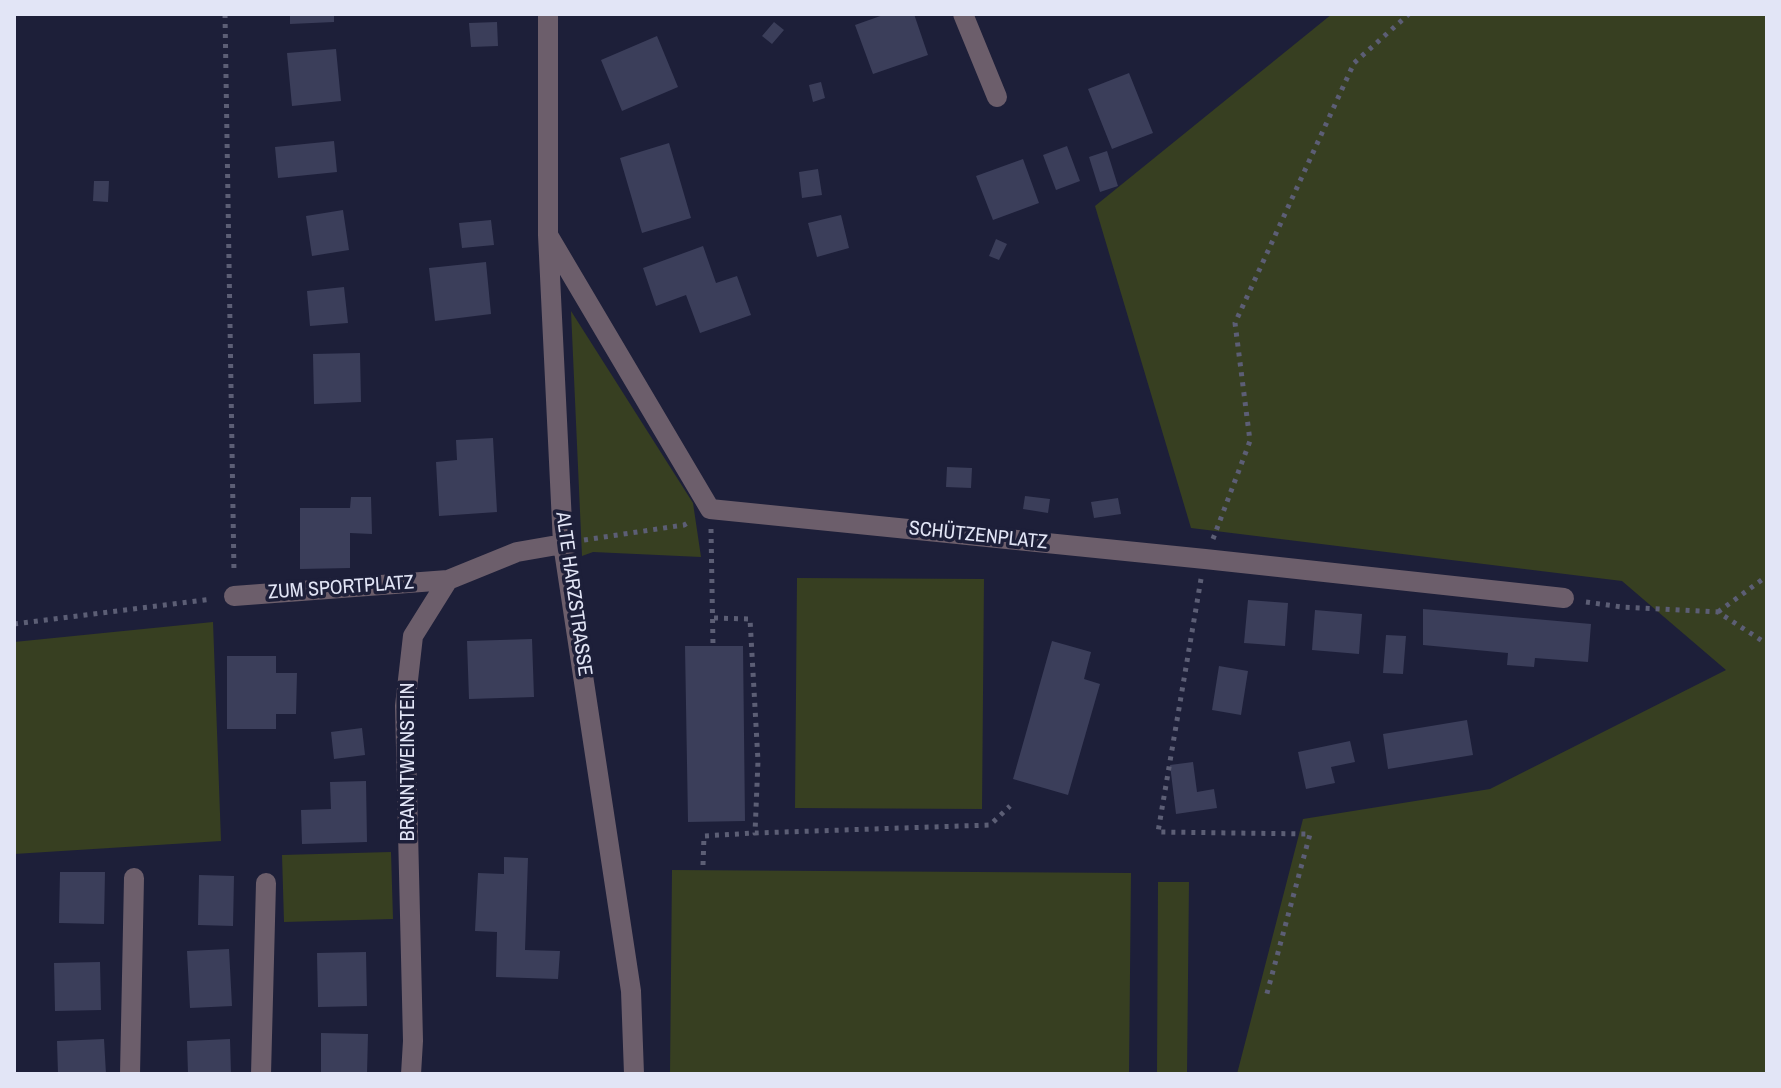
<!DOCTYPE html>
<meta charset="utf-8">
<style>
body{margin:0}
#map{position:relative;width:1781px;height:1088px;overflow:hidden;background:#1d1f39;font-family:"Archivo Narrow",sans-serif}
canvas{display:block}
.frame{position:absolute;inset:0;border:16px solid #e2e5f6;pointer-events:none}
</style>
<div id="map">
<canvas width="1781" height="1088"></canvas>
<div class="frame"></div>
</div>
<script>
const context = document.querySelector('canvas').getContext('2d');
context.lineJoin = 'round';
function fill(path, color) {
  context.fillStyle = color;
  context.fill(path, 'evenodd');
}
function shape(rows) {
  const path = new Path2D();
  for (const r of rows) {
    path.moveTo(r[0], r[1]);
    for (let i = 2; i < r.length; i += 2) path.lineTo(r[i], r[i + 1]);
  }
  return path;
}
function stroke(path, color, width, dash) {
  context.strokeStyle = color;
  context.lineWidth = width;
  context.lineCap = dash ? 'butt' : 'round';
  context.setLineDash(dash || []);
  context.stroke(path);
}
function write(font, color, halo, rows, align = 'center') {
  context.font = font + ' "Archivo Narrow",sans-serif';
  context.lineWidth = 7;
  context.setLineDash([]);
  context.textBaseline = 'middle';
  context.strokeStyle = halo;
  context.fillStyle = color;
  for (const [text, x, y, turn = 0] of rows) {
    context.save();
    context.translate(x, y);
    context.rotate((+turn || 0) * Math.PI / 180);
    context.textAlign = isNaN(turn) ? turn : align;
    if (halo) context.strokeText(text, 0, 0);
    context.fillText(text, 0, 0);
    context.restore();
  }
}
fill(shape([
 [1332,14,1767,14,1767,1074,1237,1074,1303,819,1490,789,1726,670,1622,581,1191,528,1095,206],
 [571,311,693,503,701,557,593,552,582,556],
 [797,578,984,579,982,809,795,808],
 [213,622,221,841,14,854,14,642],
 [391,852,393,919,284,922,282,855],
 [672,870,1131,873,1129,1074,670,1074],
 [1158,882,1189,882,1187,1074,1157,1073]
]), '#373f21');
fill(shape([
 [290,14,334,14,334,22,290,24],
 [886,14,914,14,928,55,873,74,855,25],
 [497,22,498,46,471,47,469,23],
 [774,22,784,30,772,44,762,36],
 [657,36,678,87,622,111,601,60],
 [336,49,341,101,292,106,287,53],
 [1129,73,1153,133,1112,149,1088,89],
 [821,82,825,98,813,102,809,85],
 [334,141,337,172,278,178,275,147],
 [669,143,691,218,642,233,620,158],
 [1067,146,1080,181,1056,190,1043,155],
 [1107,151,1118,186,1100,192,1089,157],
 [1023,159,1039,203,993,220,976,176],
 [818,169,822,195,802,198,799,172],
 [94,181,109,181,108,202,93,201],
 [343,210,349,250,312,256,306,216],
 [841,215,849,248,817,257,808,223],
 [491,220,494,245,462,248,459,223],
 [996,239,1007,244,999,260,989,256],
 [703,246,716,283,737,276,751,315,700,333,686,295,656,306,643,268],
 [486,262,491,314,435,321,429,268],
 [344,287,348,323,310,326,307,291],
 [360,353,361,402,314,404,313,354],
 [493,438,497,512,439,516,436,462,457,460,456,440],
 [947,467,972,468,971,488,946,487],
 [1025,496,1050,499,1048,513,1023,509],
 [351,497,371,497,372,534,350,533,350,568,300,569,300,508,350,508],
 [1118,498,1121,514,1094,518,1091,502],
 [1248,600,1288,603,1285,646,1244,643],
 [1423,609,1591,624,1588,662,1535,658,1534,667,1507,665,1508,653,1423,645],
 [1315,610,1362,614,1359,654,1312,650],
 [1386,635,1406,636,1403,674,1383,673],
 [532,639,534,697,469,699,467,641],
 [1052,641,1091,652,1084,679,1100,684,1068,795,1013,779],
 [685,646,743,646,745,821,688,822],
 [227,656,276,656,276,673,297,673,296,714,276,714,276,729,227,729],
 [1219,666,1248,671,1241,715,1212,710],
 [1467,720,1473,755,1388,769,1383,734],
 [362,728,365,755,334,759,331,732],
 [1350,741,1355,762,1331,767,1335,783,1306,789,1298,752],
 [1193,762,1197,792,1214,789,1217,808,1176,814,1170,765],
 [366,781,367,842,302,844,301,810,331,809,330,782],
 [504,857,528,858,525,950,560,951,558,979,496,977,497,932,475,931,478,873,504,874],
 [60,872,105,872,104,924,59,923],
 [199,875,234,876,233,926,198,925],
 [229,949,232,1006,190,1008,187,951],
 [366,952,367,1006,318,1007,317,953],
 [100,962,101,1010,55,1011,54,963],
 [321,1033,368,1034,367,1074,321,1074],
 [104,1039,106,1074,58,1074,57,1041],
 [230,1039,231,1074,188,1074,187,1041]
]), '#3b3e5a');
stroke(shape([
 [225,14,234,573],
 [711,529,713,646],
 [1213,539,1250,441,1235,323,1354,63,1409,14],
 [584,540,684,525,691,521],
 [1201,579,1158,832,1310,834,1266,997],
 [1586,602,1622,607,1718,612,1767,644],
 [1718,612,1767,576],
 [714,618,750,619,758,761,755,833,990,825,1010,806],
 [14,624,212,599],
 [703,865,704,836,755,833]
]), '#5c5e75', 5, [4, 6]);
stroke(shape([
 [548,14,548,235,563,544,631,991,634,1074],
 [963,14,997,97],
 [548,235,710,509,1205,559,1564,598],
 [234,596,448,580],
 [130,1074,134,878],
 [261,1074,266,883],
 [411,1074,413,1041,405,706,413,636,448,580,517,552,563,544]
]), '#6c5e6b', 20);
write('20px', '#e2e5f6', '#1d1f39', [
 ["SCHÜTZENPLATZ",978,536,6],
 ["ZUM SPORTPLATZ",341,588,-4],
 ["ALTE HARZSTRASSE",573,594,82],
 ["BRANNTWEINSTEIN",409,762,-90]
]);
</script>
